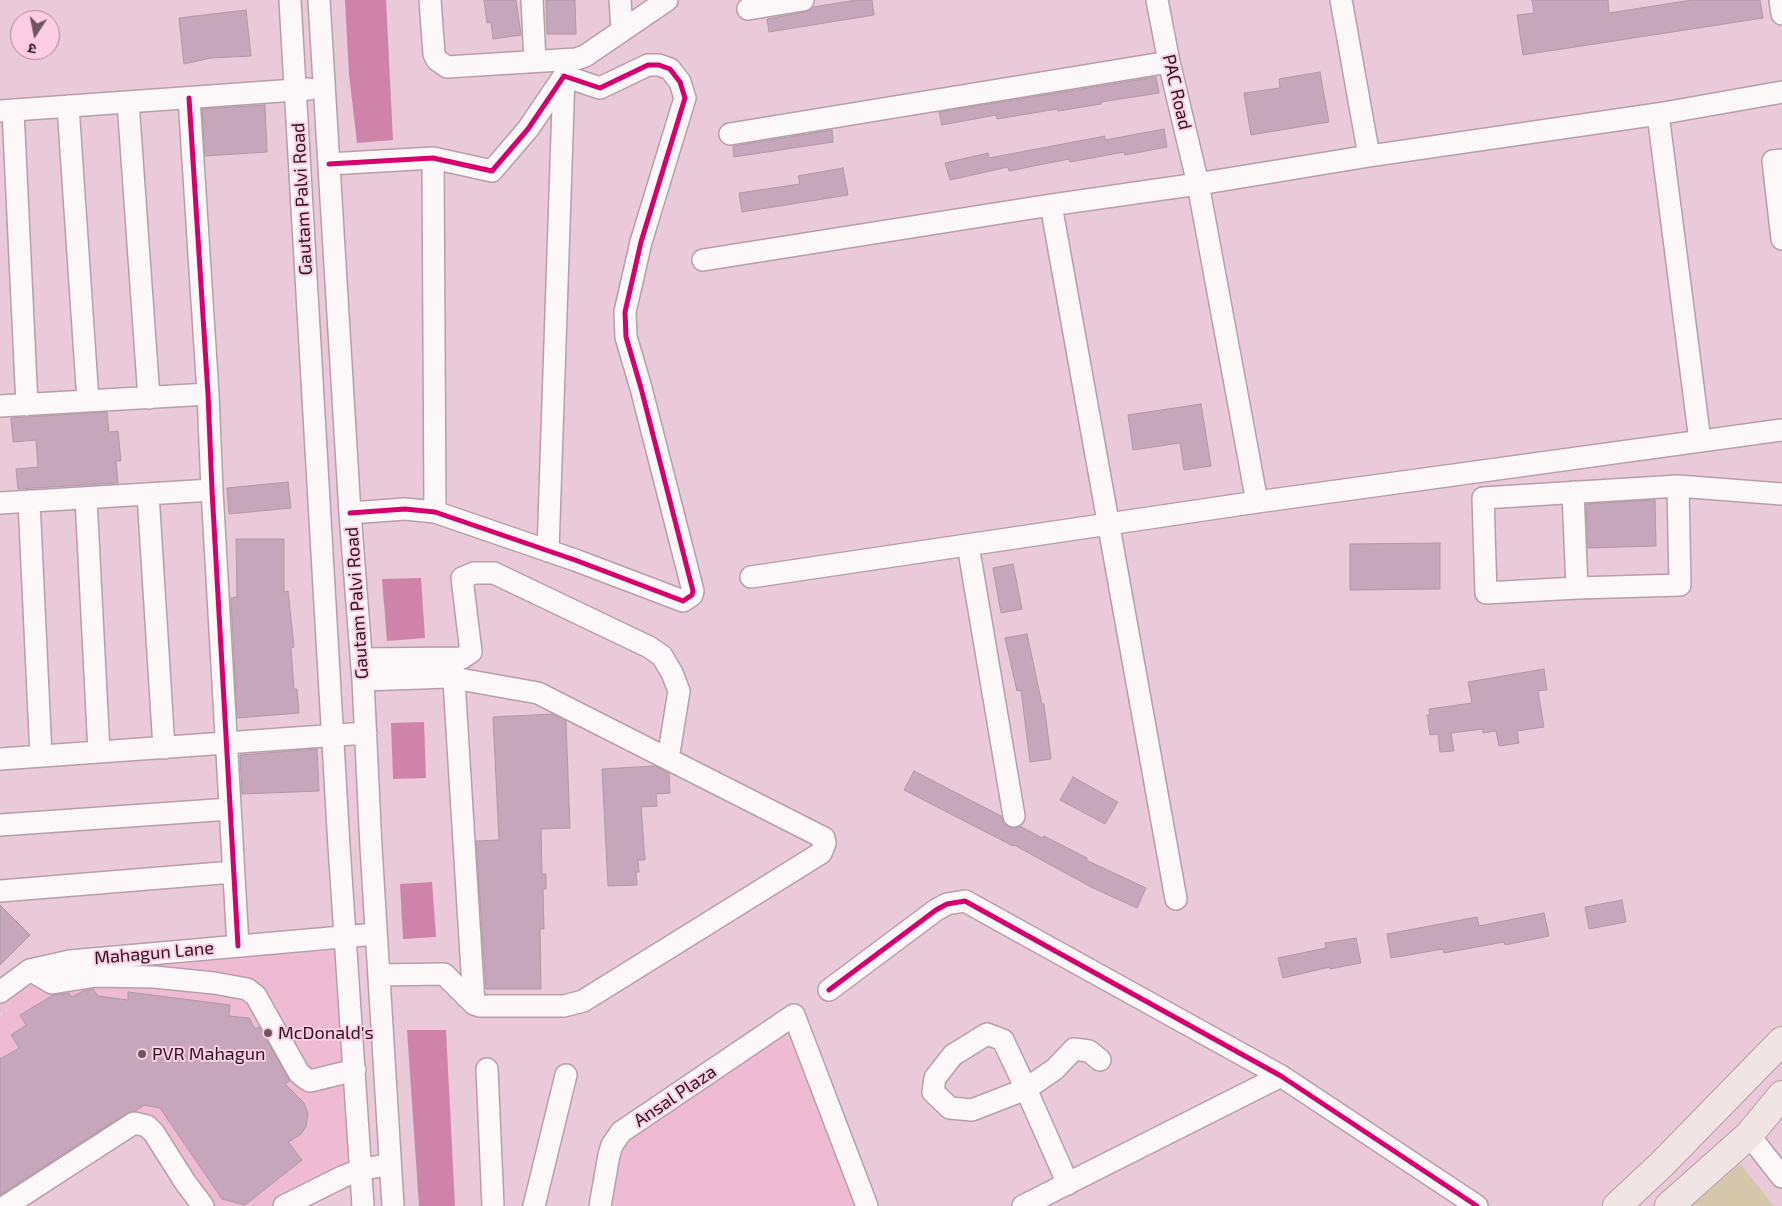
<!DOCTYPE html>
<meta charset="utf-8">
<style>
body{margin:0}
#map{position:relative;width:1782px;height:1206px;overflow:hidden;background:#eac9d8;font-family:"Exo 2","Noto Sans Devanagari",sans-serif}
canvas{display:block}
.north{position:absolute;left:10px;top:10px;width:50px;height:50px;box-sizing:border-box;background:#fdcde3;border:1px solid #a98495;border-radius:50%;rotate:191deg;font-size:14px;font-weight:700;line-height:20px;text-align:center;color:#2b1620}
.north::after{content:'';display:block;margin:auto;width:18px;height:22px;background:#6e5560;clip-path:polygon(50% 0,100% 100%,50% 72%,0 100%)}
</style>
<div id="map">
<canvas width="1782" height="1206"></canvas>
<div class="north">उ</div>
</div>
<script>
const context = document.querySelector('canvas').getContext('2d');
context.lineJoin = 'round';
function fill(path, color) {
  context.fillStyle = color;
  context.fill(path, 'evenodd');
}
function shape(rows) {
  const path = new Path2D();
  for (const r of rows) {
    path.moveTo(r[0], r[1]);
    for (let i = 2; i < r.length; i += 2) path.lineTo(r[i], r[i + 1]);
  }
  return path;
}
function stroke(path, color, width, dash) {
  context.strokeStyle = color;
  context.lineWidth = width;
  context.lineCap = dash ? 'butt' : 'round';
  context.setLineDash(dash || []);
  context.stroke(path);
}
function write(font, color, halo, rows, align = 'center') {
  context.font = font + ' "Exo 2",sans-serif';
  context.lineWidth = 4;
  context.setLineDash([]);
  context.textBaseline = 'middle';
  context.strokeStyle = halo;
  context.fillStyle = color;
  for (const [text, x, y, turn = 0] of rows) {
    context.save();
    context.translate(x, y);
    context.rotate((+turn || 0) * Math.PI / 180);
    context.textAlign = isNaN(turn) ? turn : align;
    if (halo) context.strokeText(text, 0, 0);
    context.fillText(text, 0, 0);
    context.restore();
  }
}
fill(shape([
 [336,951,351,1173,296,1206,192,1206,136,1128,29,1206,0,1206,0,1005,18,987,76,964],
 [789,1021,866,1206,592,1206,606,1130]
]), '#eebbd2');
fill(shape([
 [1740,1164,1774,1206,1692,1206]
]), '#d5c7a9');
fill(shape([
 [345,0,386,0,393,140,357,143,349,74],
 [421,578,425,638,387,641,382,579],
 [424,722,426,778,393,779,391,723],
 [432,882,436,937,403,939,400,884],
 [407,1030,446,1030,455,1206,419,1206]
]), '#d083a9');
const building = shape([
 [484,0,516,0,521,35,493,39,491,22,487,23,484,0],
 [546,0,575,0,576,34,547,34,546,0],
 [857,0,872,0,874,15,769,32,767,19,805,12,813,7,857,0],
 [1532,0,1608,0,1609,13,1692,0,1760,0,1763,18,1523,55,1517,15,1534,13,1532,0],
 [246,10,251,56,211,58,184,64,179,18,246,10],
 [1320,72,1329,122,1251,135,1244,93,1280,88,1279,79,1320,72],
 [1156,77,1159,93,1101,102,1101,104,1058,111,1057,109,997,119,996,115,942,125,939,112,1156,77],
 [265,105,267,152,205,156,202,109,265,105],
 [1164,129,1167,147,1125,155,1124,152,1070,162,1069,159,1009,171,1008,167,950,180,945,163,988,153,989,158,1105,136,1105,140,1164,129],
 [832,130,833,142,734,157,733,146,832,130],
 [843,168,848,195,742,212,739,193,800,184,798,176,843,168],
 [1201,404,1211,466,1184,470,1180,443,1133,450,1128,415,1201,404],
 [107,412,109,432,118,431,121,461,116,461,118,483,18,489,16,469,38,467,36,440,13,442,11,418,107,412],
 [288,482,291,508,229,514,227,488,288,482],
 [1655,500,1656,546,1588,548,1586,504,1655,500],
 [236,539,284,539,284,592,288,591,294,647,291,648,294,689,297,689,299,713,237,718,231,598,237,597,236,539],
 [1440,543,1440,589,1350,590,1350,544,1440,543],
 [1013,564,1022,609,1001,613,993,568,1013,564],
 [1027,634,1042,704,1044,704,1051,759,1030,762,1021,690,1017,691,1005,638,1027,634],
 [1544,669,1547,690,1538,691,1544,727,1517,731,1519,743,1499,746,1496,731,1483,733,1483,729,1451,733,1454,751,1440,752,1438,734,1430,735,1427,715,1430,715,1429,709,1472,703,1468,682,1544,669],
 [552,714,566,721,570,828,541,829,542,874,546,874,546,889,543,889,544,929,540,929,541,989,486,989,476,841,499,840,493,717,552,714],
 [317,749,319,791,242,794,240,755,317,749],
 [654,766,669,773,670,793,656,794,657,806,641,807,645,860,638,860,639,872,636,872,637,885,608,886,602,769,654,766],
 [914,771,1001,816,1004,824,1009,827,1016,828,1020,826,1042,838,1044,836,1087,858,1086,860,1146,888,1137,908,1093,888,1014,845,1013,846,904,790,914,771],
 [1073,777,1118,802,1105,824,1060,800,1073,777],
 [1622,900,1626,922,1589,929,1585,907,1622,900],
 [0,905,30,935,0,965,0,905],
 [1544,913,1549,936,1505,945,1504,942,1444,953,1443,949,1391,958,1387,934,1477,917,1479,926,1544,913],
 [1356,938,1361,963,1330,969,1330,967,1283,978,1278,958,1326,948,1325,943,1356,938],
 [93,989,98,996,128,1000,128,992,230,1005,229,1016,249,1018,255,1029,259,1027,290,1081,285,1084,304,1103,308,1114,306,1127,300,1135,288,1142,302,1160,245,1205,222,1199,160,1108,144,1105,136,1111,127,1113,0,1195,0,1059,19,1048,11,1035,26,1025,20,1015,53,995,69,993,72,997,83,991,93,989]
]);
fill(building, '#c5a6bb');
stroke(building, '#af98a6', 1);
const minor = shape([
 [290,0,339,846,363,1206],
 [319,0,350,513,363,680,371,847,393,1206],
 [430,0,434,54,437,60,447,67,576,59,585,56,667,0],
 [532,0,535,61],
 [620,0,622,30],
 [1157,0,1169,62,1198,184,1257,502],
 [1341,0,1369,156],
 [1780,0,1782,14],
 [748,9,803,0],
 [189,98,208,394,212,490,238,946],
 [128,102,149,398],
 [68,106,88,401],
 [13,110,27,405],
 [0,111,309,89],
 [1658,114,1700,441],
 [730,134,1169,62],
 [433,158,435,512],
 [1782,160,1773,161,1782,239],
 [329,164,433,158,492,171,528,129,564,76,600,88,648,65,659,65,670,69,680,82,685,98,641,242,625,312,626,337,641,388,693,591,692,595,683,601,575,560,435,512,405,509,350,513],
 [1051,205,1176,899],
 [703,260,1051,205,1198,184,1369,156,1658,114,1782,92],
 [0,406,208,394],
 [1678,486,1680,585,1577,588,1486,593,1483,498,1678,486,1782,494],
 [1573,492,1577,588],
 [148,494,164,748],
 [86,498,99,752],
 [29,501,41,756],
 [0,503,212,490],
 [968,545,1014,816],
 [548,551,564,76],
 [751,577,1257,502,1782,430],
 [362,659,462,658,471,652,462,578,474,573,494,573,649,647,662,656,672,673,679,691,668,759],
 [453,664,474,1004],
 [363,680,448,677,538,693,824,838,825,843,821,853,583,1001,564,1006,480,1006,474,1004,444,974,379,975],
 [0,759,366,733],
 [0,825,230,809],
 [0,891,233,872],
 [30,970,52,983,96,976,154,977,214,983,247,989,256,996,299,1073,305,1078,310,1081,355,1070],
 [829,990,936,910,947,904,965,901,1281,1076,1477,1206],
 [0,992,30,970,70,961,376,934],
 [487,1069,493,1206],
 [1749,1135,1782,1177],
 [1068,1184,1026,1089,972,1110,950,1108,933,1092,935,1078,953,1055,987,1034,1003,1040,1026,1089,1055,1069,1074,1049,1089,1051,1100,1060],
 [6,1206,134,1123,147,1126,154,1133,185,1182,203,1206],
 [284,1206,342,1177,360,1170,390,1164],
 [534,1206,566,1075],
 [600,1206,609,1155,612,1145,621,1132,794,1015,867,1206],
 [1023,1206,1281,1076]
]);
const major = shape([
 [1617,1206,1661,1165,1782,1041],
 [1669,1206,1749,1135,1782,1095]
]);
stroke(minor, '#b79ea9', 24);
stroke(major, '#b79c9e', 30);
stroke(shape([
 [0,1015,7,1009]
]), '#dbd1d5', 3, [4, 2.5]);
stroke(minor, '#fcf7f9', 21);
stroke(major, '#f0e5e4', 28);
stroke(shape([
 [189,98,208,394,212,490,238,946],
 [329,164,433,158,492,171,528,129,564,76,600,88,648,65,659,65,670,69,680,82,685,98,641,242,625,312,626,337,641,388,693,591,692,595,683,601,575,560,435,512,405,509,350,513],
 [829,990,936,910,947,904,965,901,1281,1076,1477,1206]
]), '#d6006c', 5);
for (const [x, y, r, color] of [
 [268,1033,5,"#6e5560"],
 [142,1054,5,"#6e5560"]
]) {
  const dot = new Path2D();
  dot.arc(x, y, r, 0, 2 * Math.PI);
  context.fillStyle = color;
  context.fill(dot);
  stroke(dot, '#fdcde3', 2);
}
write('18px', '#2b1620', '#fdcde3', [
 ["PAC Road",1177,92,77],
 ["Gautam Palvi Road",302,199,-93],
 ["Gautam Palvi Road",357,603,-94],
 ["Mahagun Lane",154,953,-5],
 ["Ansal Plaza",675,1096,-34]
]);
write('18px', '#2b1620', '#fdcde3', [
 ["McDonald's",278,1033],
 ["PVR Mahagun",152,1054]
], 'left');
</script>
